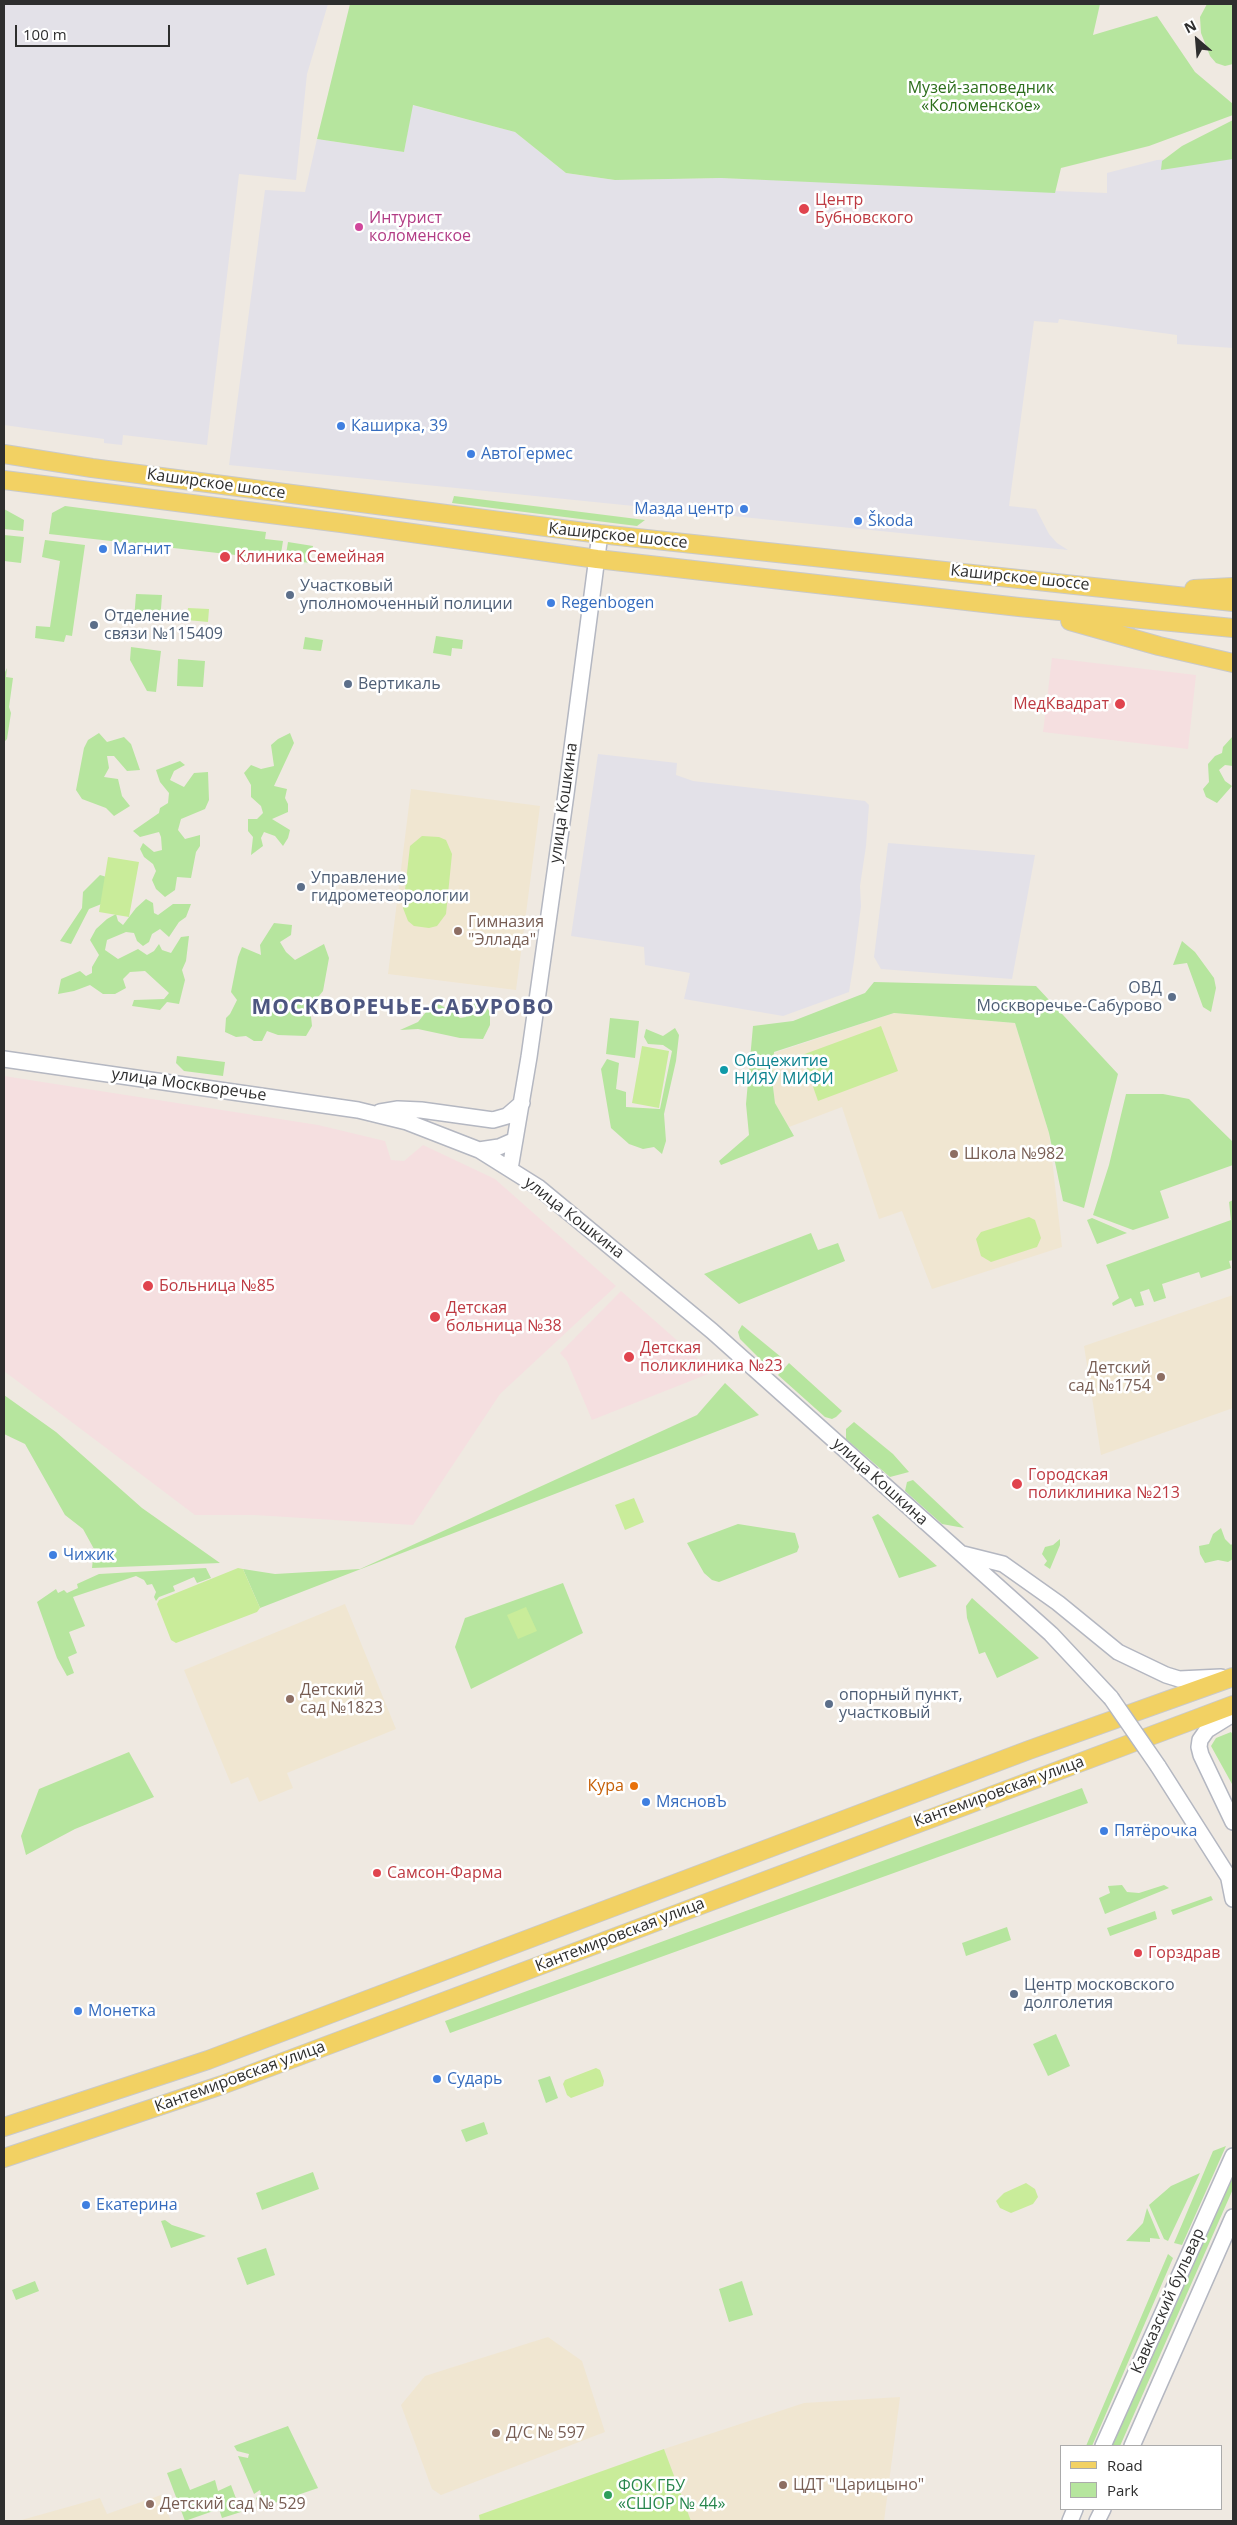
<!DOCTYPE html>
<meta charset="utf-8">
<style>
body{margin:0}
#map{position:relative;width:1237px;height:2525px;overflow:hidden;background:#efe9e1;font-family:"Open Sans",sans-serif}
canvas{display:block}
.frame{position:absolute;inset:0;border:5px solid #2e2e2e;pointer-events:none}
.legend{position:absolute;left:1060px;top:2445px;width:162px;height:65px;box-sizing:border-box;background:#fff;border:1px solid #ababab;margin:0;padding:6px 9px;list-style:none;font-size:15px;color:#2e2e2e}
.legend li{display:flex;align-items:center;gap:10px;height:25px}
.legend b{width:25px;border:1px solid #ababab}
.north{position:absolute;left:1172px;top:15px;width:50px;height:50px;-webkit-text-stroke:4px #fff;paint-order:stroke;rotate:333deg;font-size:14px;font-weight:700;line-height:20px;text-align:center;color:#2e2e2e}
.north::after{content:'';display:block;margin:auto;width:18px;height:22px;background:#2e2e2e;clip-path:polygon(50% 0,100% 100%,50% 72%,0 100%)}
.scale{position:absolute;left:15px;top:25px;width:155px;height:22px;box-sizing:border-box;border:2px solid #2e2e2e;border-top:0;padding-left:6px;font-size:15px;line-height:18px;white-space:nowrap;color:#2e2e2e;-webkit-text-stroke:4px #fff;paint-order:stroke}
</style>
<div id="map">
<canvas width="1237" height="2525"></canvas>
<div class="frame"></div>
<ul class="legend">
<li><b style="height:6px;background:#f2d163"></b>Road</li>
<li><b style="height:14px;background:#b6e59e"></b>Park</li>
</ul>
<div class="north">N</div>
<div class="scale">100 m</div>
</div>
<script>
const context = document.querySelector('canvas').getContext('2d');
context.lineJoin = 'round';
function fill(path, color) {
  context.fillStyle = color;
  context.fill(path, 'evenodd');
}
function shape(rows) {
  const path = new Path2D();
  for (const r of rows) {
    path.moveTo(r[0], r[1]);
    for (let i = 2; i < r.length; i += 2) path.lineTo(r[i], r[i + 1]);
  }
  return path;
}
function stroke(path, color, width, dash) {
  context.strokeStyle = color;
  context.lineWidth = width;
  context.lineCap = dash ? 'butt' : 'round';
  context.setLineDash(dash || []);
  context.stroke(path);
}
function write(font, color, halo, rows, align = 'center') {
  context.font = font + ' "Open Sans",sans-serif';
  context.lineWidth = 5;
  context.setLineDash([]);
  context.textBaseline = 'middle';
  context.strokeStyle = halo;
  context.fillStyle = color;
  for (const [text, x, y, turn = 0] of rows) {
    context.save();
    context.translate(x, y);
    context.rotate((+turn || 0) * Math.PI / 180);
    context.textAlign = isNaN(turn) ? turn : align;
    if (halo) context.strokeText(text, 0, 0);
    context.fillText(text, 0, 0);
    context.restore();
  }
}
fill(shape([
 [4,4,328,4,307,74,296,180,239,174,207,445,123,435,122,445,104,443,104,439,4,425],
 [412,105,515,132,566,173,615,180,721,178,1107,193,1107,173,1157,160,1233,156,1233,348,1177,344,1177,335,1059,319,1058,323,1034,321,1009,506,1036,509,1049,534,1057,543,1068,550,229,465,265,190,305,192,317,139,404,152],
 [598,754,677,763,676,775,693,781,865,801,869,805,866,846,860,886,861,906,854,961,849,992,783,1016,684,999,690,973,645,965,644,947,571,936],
 [888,843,1035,855,1012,979,881,969,874,957]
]), '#e3e1e8');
fill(shape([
 [411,789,540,806,516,990,388,974],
 [894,1013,1015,1023,1049,1133,1062,1247,932,1289,902,1211,879,1219,842,1107,789,1127,775,1103,772,1079,774,1053],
 [1233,1295,1233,1408,1101,1455,1084,1346],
 [345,1604,396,1729,287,1773,293,1788,259,1802,248,1777,231,1784,184,1670],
 [548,2337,582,2361,605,2432,441,2495,432,2489,401,2405,425,2376],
 [900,2397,884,2521,691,2521,664,2449,804,2403],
 [161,2495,171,2521,18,2521,100,2498,107,2514]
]), '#f0e6d1');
fill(shape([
 [1052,658,1196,675,1188,749,1043,732],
 [4,1076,318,1125,385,1141,391,1160,404,1161,423,1145,495,1179,616,1286,500,1394,413,1525,255,1515,195,1515,4,1371],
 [621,1291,713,1372,592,1420,567,1361,560,1353]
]), '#f5dfe0');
fill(shape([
 [350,4,1100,4,1093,35,1157,16,1195,72,1233,104,1233,115,1149,146,1061,168,1055,193,721,178,615,180,566,173,515,132,413,105,404,152,317,139],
 [1207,4,1233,4,1233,64,1225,66,1216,63,1210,56,1201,33,1200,17],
 [1233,120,1233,159,1161,170,1162,161,1182,146],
 [454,496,645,520,637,526,452,503],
 [65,506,266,532,265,539,283,541,280,560,49,534,52,513],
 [4,509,24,520,23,531,4,529],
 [4,535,24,537,21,563,4,561],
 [45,540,85,545,72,636,66,635,64,642,35,638,36,626,50,627,60,561,42,557],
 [288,542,313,546,311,563,285,560],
 [136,594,162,595,160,622,134,620],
 [436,636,463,640,462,649,452,648,451,656,433,653],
 [305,637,323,640,321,651,303,649],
 [131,647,161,651,156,692,147,691,130,660],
 [178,659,205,661,203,687,177,686],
 [7,668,6,677,13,678,9,707,11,713,7,739,4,742,4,674],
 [99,733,107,742,124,737,131,744,140,770,127,771,114,756,107,756,109,768,104,777,118,779,122,796,130,806,114,816,106,808,82,799,76,790,84,748,88,740],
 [290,733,294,743,274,786,287,789,285,798,288,804,288,812,272,819,290,830,288,838,283,846,275,836,264,832,261,838,263,846,251,855,253,837,248,831,248,819,257,819,263,813,261,806,251,797,251,785,244,773,251,765,261,769,274,766,271,745,278,739],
 [1233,736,1233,766,1225,765,1219,770,1225,781,1232,786,1217,803,1206,797,1203,789,1209,782,1208,764,1215,756,1222,753,1223,747],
 [180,761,185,765,174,771,170,780,184,787,194,773,208,772,209,800,205,809,181,819,178,830,185,839,200,835,200,846,196,852,191,878,177,877,175,890,165,897,156,889,152,880,156,871,153,864,144,857,140,849,143,843,154,852,162,850,161,837,159,832,140,837,133,831,159,813,160,808,168,803,169,793,160,782,156,770],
 [100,875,110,878,109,901,89,909,71,944,60,941,82,908,83,892],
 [146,899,153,903,154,913,158,915,173,904,191,904,186,917,179,922,169,937,160,929,152,934,149,942,143,946,137,941,134,933,126,932,107,940,105,950,118,959,138,949,147,955,154,951,159,944,162,950,171,953,181,937,189,936,186,961,182,970,185,980,179,1004,167,1002,160,1010,132,1006,134,1000,164,999,169,993,145,971,130,972,123,979,126,988,115,994,103,994,90,985,74,991,58,994,61,979,80,971,86,976,92,973,92,967,99,955,90,940,96,929,107,919,116,914,118,921,123,925,136,908],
 [274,923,292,925,291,935,280,942,286,952,295,960,324,944,329,958,323,991,310,1007,312,1026,306,1036,278,1035,267,1031,262,1041,254,1041,246,1036,236,1037,225,1032,226,1018,230,1014,237,1000,231,992,238,957,242,947,261,955,260,945],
 [1182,941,1195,952,1214,978,1216,988,1211,1012,1203,1007,1187,963,1173,965],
 [874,982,1036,986,1118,1074,1084,1208,1063,1201,1049,1133,1015,1023,894,1013,774,1052,772,1079,775,1103,794,1136,721,1165,719,1161,749,1135,746,1104,753,1026,793,1021,865,993],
 [464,998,481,1000,490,1012,490,1025,483,1039,460,1038,418,1029,400,1030,418,1022,434,1002,450,1010,460,1018,466,1017,461,1003],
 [610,1018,639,1021,635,1058,606,1054],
 [675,1028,679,1035,676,1061,664,1114,666,1141,662,1154,654,1147,643,1149,629,1144,611,1128,601,1069,607,1059,619,1063,616,1089,626,1092,626,1107,660,1109,672,1051,663,1045,648,1044,644,1037,646,1029,663,1036],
 [177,1056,225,1062,223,1076,184,1071,176,1063],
 [1126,1094,1163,1094,1189,1099,1233,1142,1233,1165,1160,1191,1169,1218,1133,1230,1093,1215,1109,1165],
 [1233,1200,1233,1260,1229,1261,1231,1268,1201,1278,1199,1272,1162,1284,1166,1298,1154,1302,1149,1289,1140,1292,1144,1305,1135,1307,1131,1298,1113,1306,1112,1303,1119,1298,1106,1265,1231,1220,1229,1202],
 [1092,1218,1127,1233,1097,1244,1087,1220],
 [811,1233,818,1250,838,1243,845,1261,739,1304,704,1274],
 [742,1325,781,1357,768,1367,740,1339,738,1332],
 [789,1363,842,1411,836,1417,832,1419,825,1417,778,1375],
 [725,1383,759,1415,260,1608,243,1569,275,1574,360,1569,697,1415],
 [4,1395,56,1432,142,1508,220,1563,92,1568,94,1549,83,1529,65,1515,25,1444,4,1434],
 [854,1422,893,1454,909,1472,890,1477,846,1439,846,1429],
 [913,1480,964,1528,942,1524,905,1491,907,1482],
 [878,1514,937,1566,899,1578,872,1517],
 [738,1524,795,1533,799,1547,797,1552,719,1582,712,1580,704,1573,687,1543],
 [1221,1528,1225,1539,1231,1545,1233,1543,1233,1559,1228,1562,1218,1560,1205,1563,1200,1554,1199,1546,1209,1544,1213,1534],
 [1060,1539,1060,1545,1050,1569,1044,1565,1047,1561,1042,1554,1045,1547,1053,1545],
 [206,1568,211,1578,197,1583,194,1577,173,1586,175,1591,159,1597,156,1601,154,1597,156,1592,152,1584,147,1585,144,1580,136,1576,73,1597,85,1626,69,1632,77,1653,68,1657,74,1673,67,1676,57,1658,37,1602,56,1589,58,1593,64,1590,67,1593,78,1588,77,1584,99,1574],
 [563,1583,583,1633,471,1689,455,1647,465,1618],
 [972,1598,1039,1658,997,1678,985,1652,979,1654,967,1618,966,1606],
 [1231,1732,1233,1735,1232,1784,1211,1746,1216,1738],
 [129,1752,154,1797,75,1829,26,1855,21,1836,39,1789],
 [1082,1788,1088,1803,450,2033,445,2021],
 [1122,1885,1127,1892,1139,1893,1164,1885,1169,1888,1105,1914,1099,1898,1110,1893,1108,1886],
 [1211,1896,1213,1900,1173,1915,1171,1910],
 [1155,1911,1157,1919,1110,1936,1107,1928],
 [1007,1927,1011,1940,966,1956,962,1943],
 [1056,2034,1070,2066,1048,2076,1033,2044],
 [550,2076,558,2098,546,2103,538,2080],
 [484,2122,488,2134,466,2142,461,2130],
 [1226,2146,1182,2245,1174,2243,1213,2151],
 [313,2172,319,2189,262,2210,256,2193],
 [1200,2173,1168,2241,1164,2239,1149,2205,1171,2186],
 [1233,2173,1233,2189,1120,2446,1110,2446],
 [1147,2208,1160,2239,1150,2238,1150,2242,1126,2241,1143,2223],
 [165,2220,172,2225,206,2236,171,2248,161,2221],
 [266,2248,275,2275,247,2285,237,2258],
 [1168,2254,1173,2258,1092,2446,1086,2446],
 [35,2281,39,2291,16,2300,12,2290],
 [742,2281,753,2315,729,2322,719,2289],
 [288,2426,318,2488,260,2508,256,2498,261,2494,260,2490,254,2494,238,2456,248,2458,249,2454,237,2451,234,2446],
 [181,2468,190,2490,215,2480,218,2491,231,2485,241,2512,222,2518,219,2509,185,2521,167,2473]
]), '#b6e59e');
fill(shape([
 [188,608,209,609,208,622,187,620],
 [422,836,439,837,446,840,452,854,446,914,437,926,429,928,414,926,408,921,403,908,410,846],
 [108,857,139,862,129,917,99,912],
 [881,1026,898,1071,818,1101,802,1055],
 [642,1046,669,1051,659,1108,632,1103],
 [1029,1217,1035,1220,1041,1238,1037,1247,991,1262,981,1256,976,1239,981,1232],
 [634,1498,644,1522,625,1530,615,1505],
 [238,1568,243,1569,260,1608,257,1612,176,1643,171,1640,157,1604,159,1600],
 [526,1607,537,1631,518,1639,507,1615],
 [596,2068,600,2070,604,2081,603,2086,571,2098,567,2095,563,2084,565,2080],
 [1026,2183,1035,2189,1038,2197,1033,2204,1011,2213,1000,2208,996,2201,1004,2193],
 [664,2449,691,2521,480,2521,479,2515]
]), '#c9ec9a');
const secondary = shape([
 [4,1059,358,1110,407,1122,479,1150,538,1187,712,1331,1051,1634,1111,1698],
 [380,1112,398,1109,421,1110,493,1120,507,1116,522,1103],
 [479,1150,499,1147,515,1140],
 [510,1169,529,1057,566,794,600,534],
 [963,1554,1003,1564,1058,1603,1118,1652,1166,1675,1179,1679,1221,1677],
 [1233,1714,1207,1730,1200,1740,1199,1747,1201,1755,1233,1822],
 [1158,1766,1233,1884],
 [1229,1879,1233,1899],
 [1103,2446,1233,2156],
 [1132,2446,1233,2217],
 [1070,2521,1075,2509],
 [1097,2521,1103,2509]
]);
const primary = shape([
 [4,454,92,468,600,534,1233,602],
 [4,480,341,523,597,559,1019,607,1233,628],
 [1194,589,1233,587],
 [1070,621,1159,646,1233,663],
 [4,2127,208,2060,1029,1750,1233,1677],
 [4,2158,222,2085,1233,1705]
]);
stroke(secondary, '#b4b7c1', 18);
stroke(primary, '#c9c9c9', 20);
stroke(secondary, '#fff', 15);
stroke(primary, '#f2d163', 18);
const secondaryBridge = shape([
 [1111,1698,1158,1766]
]);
stroke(secondaryBridge, '#b4b7c1', 18, []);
stroke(secondaryBridge, '#fff', 15);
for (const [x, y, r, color] of [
 [804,209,6,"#e0444e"],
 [359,227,5,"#d1479c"],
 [341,426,5,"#3f7fe0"],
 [471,454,5,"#3f7fe0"],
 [744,509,5,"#3f7fe0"],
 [858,521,5,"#3f7fe0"],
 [103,549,5,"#3f7fe0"],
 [225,557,6,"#e0444e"],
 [290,595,5,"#5c6f8a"],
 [551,603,5,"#3f7fe0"],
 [94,625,5,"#5c6f8a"],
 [348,684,5,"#5c6f8a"],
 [1120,704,6,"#e0444e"],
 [301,887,5,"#5c6f8a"],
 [458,931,5,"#8d6e63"],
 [1172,997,5,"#5c6f8a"],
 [724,1070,5,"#0f9aa8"],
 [954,1154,5,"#8d6e63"],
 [148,1286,6,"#e0444e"],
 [435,1317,6,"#e0444e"],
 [629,1357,6,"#e0444e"],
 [1161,1377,5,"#8d6e63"],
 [1017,1484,6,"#e0444e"],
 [53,1555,5,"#3f7fe0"],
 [290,1699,5,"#8d6e63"],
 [829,1704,5,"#5c6f8a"],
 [634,1786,5,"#e8710a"],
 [646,1802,5,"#3f7fe0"],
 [1104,1831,5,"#3f7fe0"],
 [377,1873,5,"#e0444e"],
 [1138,1953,5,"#e0444e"],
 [1014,1994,5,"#5c6f8a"],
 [78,2011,5,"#3f7fe0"],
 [437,2079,5,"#3f7fe0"],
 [86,2205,5,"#3f7fe0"],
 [496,2433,5,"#8d6e63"],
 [783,2485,5,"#8d6e63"],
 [608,2495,5,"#2e9e5b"],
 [150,2504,5,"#8d6e63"]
]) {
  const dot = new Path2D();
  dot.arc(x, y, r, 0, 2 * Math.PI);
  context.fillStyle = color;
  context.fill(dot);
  stroke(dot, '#fff', 2);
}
write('16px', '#2c6e1b', '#fff', [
 ["Музей-заповедник",981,88],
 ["«Коломенское»",981,106]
]);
write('16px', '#be3a42', '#fff', [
 ["Центр",815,200],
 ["Бубновского",815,218],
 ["Клиника Семейная",236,557],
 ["МедКвадрат",1109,704,"right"],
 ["Больница №85",159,1286],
 ["Детская",446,1308],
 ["больница №38",446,1326],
 ["Детская",640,1348],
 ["поликлиника №23",640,1366],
 ["Городская",1028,1475],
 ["поликлиника №213",1028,1493],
 ["Самсон-Фарма",387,1873],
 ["Горздрав",1148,1953]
], 'left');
write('16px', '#b23c85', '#fff', [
 ["Интурист",369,218],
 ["коломенское",369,236]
], 'left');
write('16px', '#366cbe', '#fff', [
 ["Каширка, 39",351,426],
 ["АвтоГермес",481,454],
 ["Мазда центр",734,509,"right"],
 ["Škoda",868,521],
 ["Магнит",113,549],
 ["Regenbogen",561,603],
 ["Чижик",63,1555],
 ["МясновЪ",656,1802],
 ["Пятёрочка",1114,1831],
 ["Монетка",88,2011],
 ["Сударь",447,2079],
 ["Екатерина",96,2205]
], 'left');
write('16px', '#2e2e2e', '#fff', [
 ["Каширское шоссе",216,484,8],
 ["Каширское шоссе",618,536,6],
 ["Каширское шоссе",1020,578,6],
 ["улица Кошкина",564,803,-82],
 ["улица Москворечье",189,1085,8],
 ["улица Кошкина",574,1218,38],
 ["улица Кошкина",880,1482,42],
 ["Кантемировская улица",999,1792,-20],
 ["Кантемировская улица",620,1935,-21],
 ["Кантемировская улица",240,2077,-20],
 ["Кавказский бульвар",1168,2301,-66]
]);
write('16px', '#4e5e75', '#fff', [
 ["Участковый",300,586],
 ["уполномоченный полиции",300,604],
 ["Отделение",104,616],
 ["связи №115409",104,634],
 ["Вертикаль",358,684],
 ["Управление",311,878],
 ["гидрометеорологии",311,896],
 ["ОВД",1162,988,"right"],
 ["Москворечье-Сабурово",1162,1006,"right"],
 ["опорный пункт,",839,1695],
 ["участковый",839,1713],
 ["Центр московского",1024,1985],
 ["долголетия",1024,2003]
], 'left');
write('16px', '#785e54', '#fff', [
 ["Гимназия",468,922],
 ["\"Эллада\"",468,940],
 ["Школа №982",964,1154],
 ["Детский",1151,1368,"right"],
 ["сад №1754",1151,1386,"right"],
 ["Детский",300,1690],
 ["сад №1823",300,1708],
 ["Д/C № 597",506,2433],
 ["ЦДТ \"Царицыно\"",793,2485],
 ["Детский сад № 529",160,2504]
], 'left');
write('16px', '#0d838f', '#fff', [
 ["Общежитие",734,1061],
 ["НИЯУ МИФИ",734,1079]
], 'left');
write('16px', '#c56008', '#fff', [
 ["Кура",624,1786]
], 'right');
write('16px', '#27864d', '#fff', [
 ["ФОК ГБУ",618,2486],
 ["«СШОР № 44»",618,2504]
], 'left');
context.letterSpacing = '1px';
write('bold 21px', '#4d5680', '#fff', [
 ["МОСКВОРЕЧЬЕ-САБУРОВО",403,1008]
]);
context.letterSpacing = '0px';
</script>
